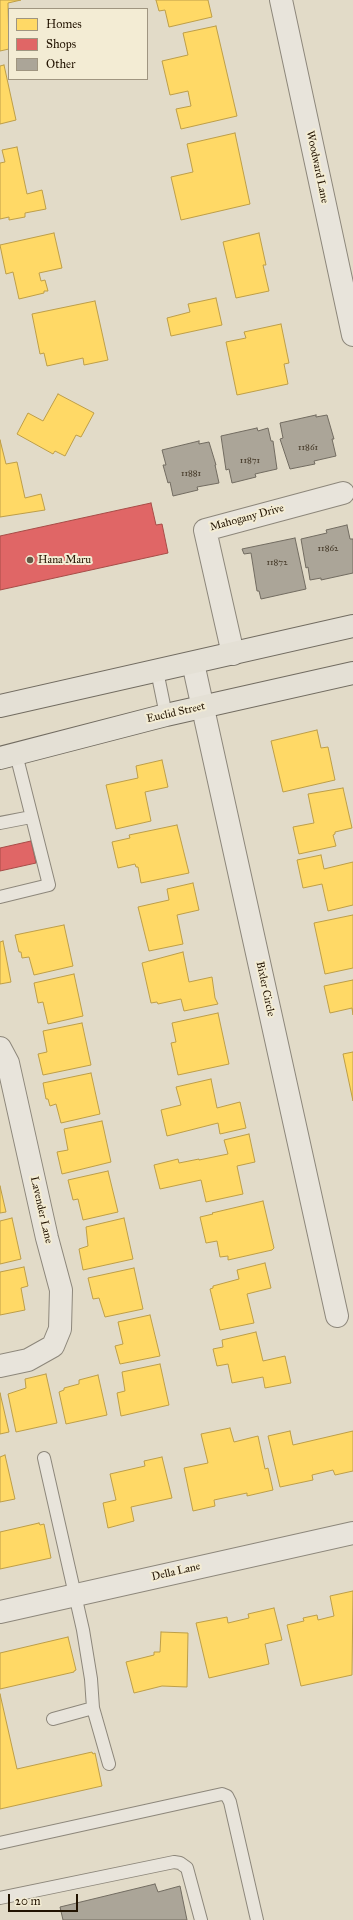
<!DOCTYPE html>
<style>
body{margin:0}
#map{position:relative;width:353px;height:1920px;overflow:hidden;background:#e2dbc8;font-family:"IM FELL Great Primer",serif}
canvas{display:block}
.legend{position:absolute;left:8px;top:8px;width:140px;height:72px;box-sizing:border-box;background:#f3ecd4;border:1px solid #9f9580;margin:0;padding:5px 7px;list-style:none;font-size:12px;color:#221301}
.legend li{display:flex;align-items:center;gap:8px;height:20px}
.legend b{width:20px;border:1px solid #9f9580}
.scale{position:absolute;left:8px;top:1894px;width:70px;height:18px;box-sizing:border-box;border:2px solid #221301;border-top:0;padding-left:5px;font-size:12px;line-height:14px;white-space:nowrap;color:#221301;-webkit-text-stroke:3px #f3ecd4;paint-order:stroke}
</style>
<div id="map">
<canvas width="353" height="1920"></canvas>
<ul class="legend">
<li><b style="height:11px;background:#ffd966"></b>Homes</li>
<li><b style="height:11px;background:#e06666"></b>Shops</li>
<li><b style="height:11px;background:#aba598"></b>Other</li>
</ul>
<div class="scale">20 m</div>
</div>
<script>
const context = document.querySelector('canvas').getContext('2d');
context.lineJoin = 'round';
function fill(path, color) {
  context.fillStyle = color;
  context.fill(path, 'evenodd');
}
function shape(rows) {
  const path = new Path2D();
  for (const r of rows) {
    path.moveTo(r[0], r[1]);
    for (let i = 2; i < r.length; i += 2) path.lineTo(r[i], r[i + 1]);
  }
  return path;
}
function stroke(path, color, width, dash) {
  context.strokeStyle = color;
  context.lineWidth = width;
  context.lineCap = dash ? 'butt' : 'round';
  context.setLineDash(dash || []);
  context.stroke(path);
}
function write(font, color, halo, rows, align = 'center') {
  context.font = font + ' "IM FELL Great Primer",serif';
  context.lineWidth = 4;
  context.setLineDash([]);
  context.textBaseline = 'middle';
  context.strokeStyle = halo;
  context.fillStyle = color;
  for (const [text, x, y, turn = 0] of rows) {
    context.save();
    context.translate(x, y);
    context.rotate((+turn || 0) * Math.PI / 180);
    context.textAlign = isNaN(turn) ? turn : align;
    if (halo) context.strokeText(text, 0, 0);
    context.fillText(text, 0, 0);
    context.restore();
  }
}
const homes = shape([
 [0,0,21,0,8,3,9,49,0,51,0,0],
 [156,0,208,0,212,17,169,27,165,10,159,11,156,0],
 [216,26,237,116,181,129,176,109,191,106,188,91,170,95,162,61,188,55,183,33,216,26],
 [4,65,16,120,0,124,0,66,4,65],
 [235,133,250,204,181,220,171,177,193,172,187,144,235,133],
 [17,147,27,194,42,190,46,209,25,213,25,217,9,220,9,217,0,219,0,163,5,162,2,150,17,147],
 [54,233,62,268,39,273,41,281,45,280,48,291,44,291,44,293,19,299,13,272,6,274,0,245,54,233],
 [259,233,266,265,263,265,269,291,236,298,223,242,259,233],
 [216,298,222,325,171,336,167,318,190,312,188,304,216,298],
 [95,301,108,360,84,365,83,358,47,366,44,353,40,354,32,314,95,301],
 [281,324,289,363,284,364,288,384,237,395,226,342,246,338,244,332,281,324],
 [58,394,94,413,81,437,76,435,65,456,55,451,53,454,17,434,28,413,43,421,58,394],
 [0,440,6,464,17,462,25,498,41,494,45,510,0,517,0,440],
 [317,730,321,748,328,747,335,780,283,792,271,741,317,730],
 [162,760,168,787,145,792,151,821,116,829,106,785,138,778,136,766,162,760],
 [343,788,352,828,335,832,335,834,333,835,336,846,299,854,293,827,314,823,308,794,343,788],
 [177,825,189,873,141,883,138,867,136,867,135,864,118,868,112,842,130,838,129,835,177,825],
 [321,855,324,869,353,862,353,905,328,911,322,884,303,888,297,860,321,855],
 [193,883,199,910,177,915,183,944,149,951,138,907,169,900,167,889,193,883],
 [353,915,353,968,325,974,314,923,353,915],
 [64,925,73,966,34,975,29,957,22,958,21,952,19,952,15,935,64,925],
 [3,941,11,982,0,984,0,942,3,941],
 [183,952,189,982,212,977,215,998,218,1004,184,1011,181,999,158,1004,157,1002,151,1003,142,963,183,952],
 [74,974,83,1016,48,1024,43,1002,38,1003,34,983,74,974],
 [353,980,353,1015,352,1008,330,1013,324,986,353,980],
 [218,1013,229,1064,178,1075,171,1043,176,1042,172,1023,218,1013],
 [82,1023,91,1065,43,1075,38,1054,47,1052,43,1031,82,1023],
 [353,1052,353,1101,343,1054,353,1052],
 [91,1073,100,1114,61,1123,56,1104,50,1106,48,1099,46,1099,43,1083,91,1073],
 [211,1079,217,1108,240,1102,246,1128,220,1134,218,1123,167,1136,161,1110,181,1105,176,1087,211,1079],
 [102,1121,111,1162,62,1174,57,1152,68,1150,64,1129,102,1121],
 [249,1134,255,1162,237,1166,243,1194,206,1202,201,1180,160,1189,154,1165,178,1159,179,1163,199,1159,199,1160,228,1154,224,1140,249,1134],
 [108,1171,118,1212,83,1220,78,1199,73,1200,68,1180,108,1171],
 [0,1186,6,1212,0,1213,0,1186],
 [263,1201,274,1248,272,1250,228,1260,228,1256,220,1257,217,1241,206,1243,200,1217,213,1214,212,1213,263,1201],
 [12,1218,21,1259,0,1264,0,1221,12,1218],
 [124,1218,133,1259,83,1270,79,1249,88,1246,86,1227,124,1218],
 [265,1263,271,1288,247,1294,254,1323,220,1330,210,1289,213,1288,213,1286,239,1279,237,1270,265,1263],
 [24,1267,28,1286,21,1288,25,1310,0,1315,0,1272,24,1267],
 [134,1268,143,1309,105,1317,99,1298,93,1299,88,1278,134,1268],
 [150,1315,160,1356,120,1364,115,1346,123,1344,118,1322,150,1315],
 [256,1332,263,1361,285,1356,291,1383,265,1388,263,1377,232,1383,228,1364,217,1366,213,1349,223,1347,222,1340,256,1332],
 [160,1364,169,1405,121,1416,117,1393,125,1391,122,1372,160,1364],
 [46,1374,57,1423,16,1432,8,1394,26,1388,25,1379,46,1374],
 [98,1375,107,1415,66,1424,59,1392,64,1390,64,1388,79,1384,79,1380,98,1375],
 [0,1393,9,1432,0,1434,0,1393],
 [230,1428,234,1442,258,1436,265,1469,268,1468,273,1490,247,1496,247,1493,214,1500,215,1506,193,1511,184,1468,208,1463,201,1434,230,1428],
 [290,1431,293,1445,353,1431,353,1471,335,1475,333,1470,312,1475,313,1480,280,1487,268,1436,290,1431],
 [5,1455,15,1499,0,1502,0,1457,5,1455],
 [162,1457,172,1498,131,1507,134,1521,108,1528,103,1503,116,1500,110,1474,145,1466,144,1461,162,1457],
 [39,1523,40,1525,44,1524,51,1558,0,1569,0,1532,39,1523],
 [353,1591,352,1675,301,1686,287,1625,304,1621,303,1618,317,1615,318,1620,334,1616,330,1596,353,1591],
 [274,1608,282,1640,265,1644,269,1664,209,1678,196,1623,227,1617,228,1623,249,1618,248,1614,274,1608],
 [161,1632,188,1633,187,1687,162,1686,134,1693,126,1662,154,1655,154,1652,160,1652,161,1632],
 [68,1637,76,1670,74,1671,74,1672,0,1689,0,1653,68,1637],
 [0,1694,17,1769,92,1752,93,1754,95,1753,102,1786,0,1809,0,1694]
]);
fill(homes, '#ffd966');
stroke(homes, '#bd9e48', 1);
const shops = shape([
 [151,503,156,525,162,524,168,553,0,590,0,536,151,503],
 [31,841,36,863,0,871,0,848,31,841]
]);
fill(shops, '#e06666');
stroke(shops, '#a74d48', 1);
const building = shape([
 [316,415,316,417,327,415,334,439,332,439,336,456,314,461,315,464,290,469,280,439,283,438,280,423,316,415],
 [257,428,258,431,268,428,271,441,273,441,277,469,255,474,256,477,232,483,229,469,226,470,221,436,257,428],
 [199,441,199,444,209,442,216,465,215,465,219,483,197,487,198,490,173,496,170,482,168,483,163,465,166,465,162,450,199,441],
 [347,525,350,539,353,539,353,573,321,580,321,578,310,580,308,567,306,568,301,539,327,533,326,530,347,525],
 [295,538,306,589,261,599,259,591,257,591,251,553,244,554,242,549,295,538],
 [155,1884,158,1892,180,1886,187,1920,63,1920,60,1907,155,1884]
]);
fill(building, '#aba598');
stroke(building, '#726c61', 1);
const lane = shape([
 [157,671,166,715],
 [0,823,31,817],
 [0,897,49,885,16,754],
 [44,1458,83,1630,91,1679,93,1708,53,1719],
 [93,1708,109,1764],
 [0,1843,222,1794,227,1796,230,1802,257,1920],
 [0,1898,174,1862,180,1863,187,1868,201,1920]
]);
const street = shape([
 [281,0,353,335],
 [233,654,205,530,343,493],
 [193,663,337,1316],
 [0,1048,8,1063,47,1238,61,1290,60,1329,53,1346,28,1360,0,1366],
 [0,1612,353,1533]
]);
const primary = shape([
 [0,706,353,626],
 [0,758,166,715,353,673]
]);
stroke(lane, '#8d877b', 14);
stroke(street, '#8d877b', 24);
stroke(primary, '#726c61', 24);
stroke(lane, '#e8e4db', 12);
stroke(street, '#e8e4db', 22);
stroke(primary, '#e4e0d5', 22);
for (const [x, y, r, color] of [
 [30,560,4,"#655947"]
]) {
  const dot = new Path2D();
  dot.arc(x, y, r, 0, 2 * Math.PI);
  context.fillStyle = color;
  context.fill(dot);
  stroke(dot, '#f3ecd4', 1.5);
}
write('9px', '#443827', null, [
 ["11861",308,448],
 ["11871",250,461],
 ["11881",191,474],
 ["11862",328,549],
 ["11872",277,563]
]);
write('11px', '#221301', '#f3ecd4', [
 ["Woodward Lane",317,167,78],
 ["Mahogany Drive",247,518,-15],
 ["Euclid Street",176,713,-13],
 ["Bixler Circle",265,989,78],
 ["Lavender Lane",41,1210,77],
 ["Della Lane",176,1572,-13]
]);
write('11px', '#221301', '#f3ecd4', [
 ["Hana Maru",38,560]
], 'left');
</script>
